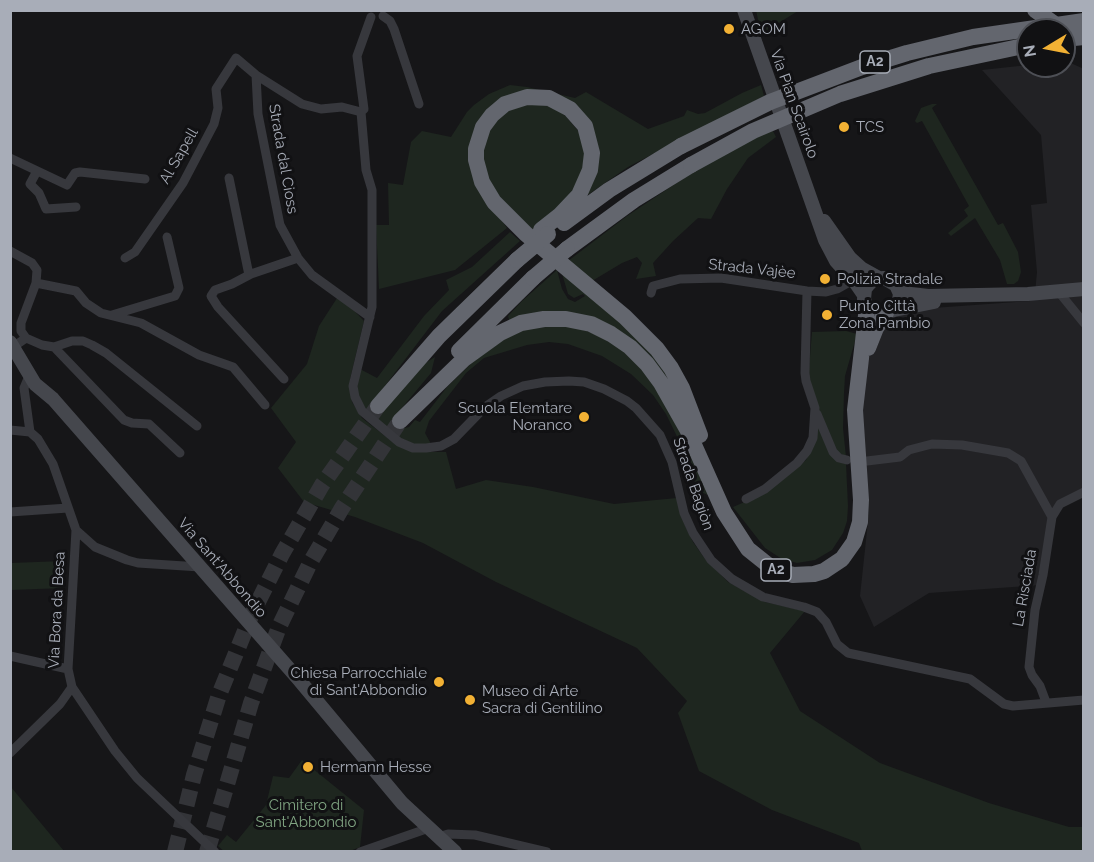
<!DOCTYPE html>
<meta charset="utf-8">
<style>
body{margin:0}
#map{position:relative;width:1094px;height:862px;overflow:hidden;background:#161618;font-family:Raleway,sans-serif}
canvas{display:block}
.frame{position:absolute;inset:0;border:12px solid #a8adb8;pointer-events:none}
.north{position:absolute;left:1016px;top:18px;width:60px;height:60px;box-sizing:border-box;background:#111113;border:2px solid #4d4f55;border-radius:50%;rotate:260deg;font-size:16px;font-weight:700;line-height:24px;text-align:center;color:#a8adb8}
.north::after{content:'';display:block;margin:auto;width:21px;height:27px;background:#f2b134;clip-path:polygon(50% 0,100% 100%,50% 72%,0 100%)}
</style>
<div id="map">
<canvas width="1094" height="862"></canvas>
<div class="frame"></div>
<div class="north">N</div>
</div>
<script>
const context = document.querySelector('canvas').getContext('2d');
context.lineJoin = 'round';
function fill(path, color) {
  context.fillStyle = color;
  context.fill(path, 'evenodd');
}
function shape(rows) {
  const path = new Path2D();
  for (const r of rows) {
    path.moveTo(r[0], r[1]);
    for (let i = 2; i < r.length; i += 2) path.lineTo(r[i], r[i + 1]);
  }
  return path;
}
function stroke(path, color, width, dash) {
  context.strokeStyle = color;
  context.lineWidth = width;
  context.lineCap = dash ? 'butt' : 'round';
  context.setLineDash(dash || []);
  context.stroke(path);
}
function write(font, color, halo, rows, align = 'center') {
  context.font = font + ' Raleway,sans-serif';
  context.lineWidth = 6;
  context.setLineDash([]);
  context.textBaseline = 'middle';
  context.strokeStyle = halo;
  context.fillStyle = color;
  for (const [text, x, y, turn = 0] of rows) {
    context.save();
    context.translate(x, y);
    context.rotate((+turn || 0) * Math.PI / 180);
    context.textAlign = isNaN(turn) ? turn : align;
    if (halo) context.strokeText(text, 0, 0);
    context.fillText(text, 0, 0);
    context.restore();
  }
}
fill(shape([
 [1064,60,1084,69,1083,492,1060,504,1052,517,1041,585,929,593,874,627,860,596,869,512,862,414,866,371,873,344,890,318,905,310,1030,301,1035,293,1037,272,1031,205,1047,203,1041,135,982,70,1028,65,1064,66]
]), '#222225');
fill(shape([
 [756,10,798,10,798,11,761,34],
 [510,85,527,87,575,98,586,92,648,129,684,116,687,110,698,114,705,113,742,93,761,85,764,96,628,167,579,201,596,152,547,94,481,121,483,194,507,228,455,270,379,289,376,225,389,225,388,183,403,185,411,142,422,131,451,137,467,112,474,105,489,94],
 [526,103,555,107,577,126,585,147,584,170,573,192,551,215,531,231,508,210,483,173,482,140,505,110],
 [932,104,937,104,932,108,998,225,1003,223,1018,252,1021,272,1018,281,1014,284,1007,284,1000,260,975,218,951,236,948,233,968,216,964,210,969,206,922,121,917,123,915,121,921,108],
 [773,131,776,137,748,158,727,189,711,219,698,218,673,241,653,263,656,276,636,279,642,263,637,257,622,263,592,281,568,261,627,216,684,178,754,137],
 [510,232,520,241,442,311,381,391,435,357,431,373,401,409,400,429,409,427,415,420,420,422,447,387,483,352,521,329,568,325,607,338,638,363,669,408,708,495,703,493,686,470,690,466,689,461,666,414,653,395,631,374,602,356,568,344,549,342,527,345,484,358,466,373,429,421,425,433,431,444,413,444,398,437,367,411,359,398,357,387,360,369,377,378,424,316,449,290,446,280,472,267],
 [557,270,562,289,568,299,575,302,585,296,583,294,574,298,568,294,561,270,652,351,681,400,614,329,509,320,508,316,522,301],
 [339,295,364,321,350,379,352,402,362,418,394,443,423,452,446,452,456,489,486,480,533,487,614,504,677,498,686,528,693,542,705,559,728,582,765,602,805,611,770,653,800,711,880,763,989,803,1069,827,1083,827,1083,851,862,851,859,843,772,810,699,771,678,713,687,701,637,648,496,582,423,543,355,517,304,502,278,468,296,442,271,408,307,364,319,326],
 [846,331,857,334,845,376,844,393,843,428,846,457,835,450,810,388,809,369,812,332],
 [817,422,846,464,848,506,847,521,843,533,832,550,815,560,797,563,782,559,765,548,733,507,756,497,782,480,806,460,814,439],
 [63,561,64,588,11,590,11,563],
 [302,760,364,810,360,847,350,851,225,852,218,846,227,835,236,842,266,805,273,776,289,778],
 [11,787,64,851,11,851]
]), '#1e261f');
stroke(shape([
 [175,852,194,775,219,695,251,616,282,554,322,485,378,406],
 [207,852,251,703,279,627,310,563,342,508,398,424]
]), '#333438', 16, [16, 8]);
stroke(shape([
 [383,16,390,21,394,29,419,104],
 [371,17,357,56,364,109,361,112,366,170,372,190,372,307,353,386,355,397,362,411,399,442,413,448,426,448,441,446,454,439,485,407,501,396,523,386,545,382,569,381,584,382,604,389,627,401,636,408,660,435,672,462,684,513,693,533,711,560,732,579,763,597,804,607,817,612,826,622,837,644,848,653,970,679,1004,704,1013,706,1084,700],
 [256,75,258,114,280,225,298,258,312,275,370,317],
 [10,158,67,185,75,173,80,172,145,179],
 [37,171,30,184,39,193,46,209,76,207],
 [229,178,249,275],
 [10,251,32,263,37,270,36,283,21,323,21,331,26,338,13,347],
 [125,258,135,252,183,183,214,124,218,108,216,89,236,58,256,75,302,104,321,109,342,107,361,112],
 [36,283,76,291,86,303,101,313,141,323,199,355,233,367,265,405],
 [1058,291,1084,323],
 [651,293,653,286,680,279,721,278,807,291,826,292,837,289,853,280],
 [112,315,175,296,179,288,167,237],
 [26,338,42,345,54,347,72,341,83,341,92,345,106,353,197,426],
 [54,347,124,420,132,423,149,424,180,453],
 [29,376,24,388,30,432,38,439,53,464,76,530,68,669,72,687,115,751,137,778,215,852],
 [284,379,218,307,211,296,215,290,232,284,251,274,298,258],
 [817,414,833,452,839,458,847,460],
 [10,430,30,432],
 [867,461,900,457,909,450,932,444,962,445,1008,453,1021,461,1052,517],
 [746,499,765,489,797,463,807,451,813,438,815,408,806,381,805,373,807,291],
 [10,512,68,508],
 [76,530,95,547,127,560,138,563,200,567],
 [10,656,68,669],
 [1046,702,1040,686,1032,675,1029,667,1035,610,1043,575,1052,517,1060,504,1084,492],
 [10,753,60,704,72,687],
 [438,837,448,834,475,835,547,852],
 [360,852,429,828]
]), '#37383d', 9);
stroke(shape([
 [744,10,825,240,836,261,855,282,864,295],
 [824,221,850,258,861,268,879,278],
 [898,289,911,294,928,296,1028,294,1084,289],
 [894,310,899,300,900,294,896,285,884,278,873,280,869,284,865,289,864,299,867,307,876,313,886,313,894,310,934,302],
 [10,342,35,384,53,399,300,681,402,803,455,852]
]), '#45474d', 14);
stroke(shape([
 [1035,10,1063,30],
 [564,223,609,190,681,146],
 [541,230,560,215,579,195,590,170,592,153,585,126,570,109,549,98,527,97,505,104,492,115,483,127,476,149,476,160,482,182,494,202,526,234,625,317,657,349,671,368,682,388,700,435],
 [567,249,634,200,691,165],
 [868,348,876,328,886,313],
 [459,351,533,278],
 [378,406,439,336,517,260],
 [400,421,464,359,500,333,521,323,544,319,566,319,591,324,611,334,630,347,647,364,661,383,687,429,724,512,748,549,773,569,793,575,814,574,824,571,842,559,854,542,860,522,861,500,855,410,867,307]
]), '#63666e', 16);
stroke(shape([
 [1064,39,1084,37],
 [681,146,770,102,862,67,907,53,973,37,1084,21],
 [691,165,753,131,840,94,929,66,1028,45],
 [517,260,548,234],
 [533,278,567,249]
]), '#63666e', 16);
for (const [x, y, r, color] of [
 [729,29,6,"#f2b134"],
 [844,127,6,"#f2b134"],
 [825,279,6,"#f2b134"],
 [827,315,6,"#f2b134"],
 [584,417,6,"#f2b134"],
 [439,682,6,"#f2b134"],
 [470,700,6,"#f2b134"],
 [308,767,6,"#f2b134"]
]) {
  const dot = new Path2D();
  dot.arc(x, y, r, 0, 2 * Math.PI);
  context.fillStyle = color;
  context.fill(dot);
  stroke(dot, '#111113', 2);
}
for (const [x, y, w] of [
 [875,62,30],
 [776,570,30]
]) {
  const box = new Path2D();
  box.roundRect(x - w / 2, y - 11, w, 22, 4.5);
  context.fillStyle = '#111113';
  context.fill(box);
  stroke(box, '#a8adb8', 1.5);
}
write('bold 14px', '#a8adb8', null, [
 ["A2",875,62],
 ["A2",776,570]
]);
write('15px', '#a8adb8', '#111113', [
 ["AGOM",741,29],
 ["TCS",856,127],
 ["Polizia Stradale",837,279],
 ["Punto Città",839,306],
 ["Zona Pambio",839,323],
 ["Scuola Elemtare",572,408,"right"],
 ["Noranco",572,425,"right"],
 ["Chiesa Parrocchiale",427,673,"right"],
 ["di Sant'Abbondio",427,690,"right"],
 ["Museo di Arte",482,691],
 ["Sacra di Gentilino",482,708],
 ["Hermann Hesse",320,767]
], 'left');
write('15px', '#a8adb8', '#111113', [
 ["Via Pian Scairolo",794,104,70],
 ["Al Sapell",179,156,-60],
 ["Strada dal Cioss",283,159,80],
 ["Strada Vajèe",752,269,6],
 ["Strada Bagiòn",693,484,71],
 ["Via Sant'Abbondio",222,568,49],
 ["La Risciada",1025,588,-80],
 ["Via Bora da Besa",57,610,-87]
]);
write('15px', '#7fa381', '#111113', [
 ["Cimitero di",306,805],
 ["Sant'Abbondio",306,822]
]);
</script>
